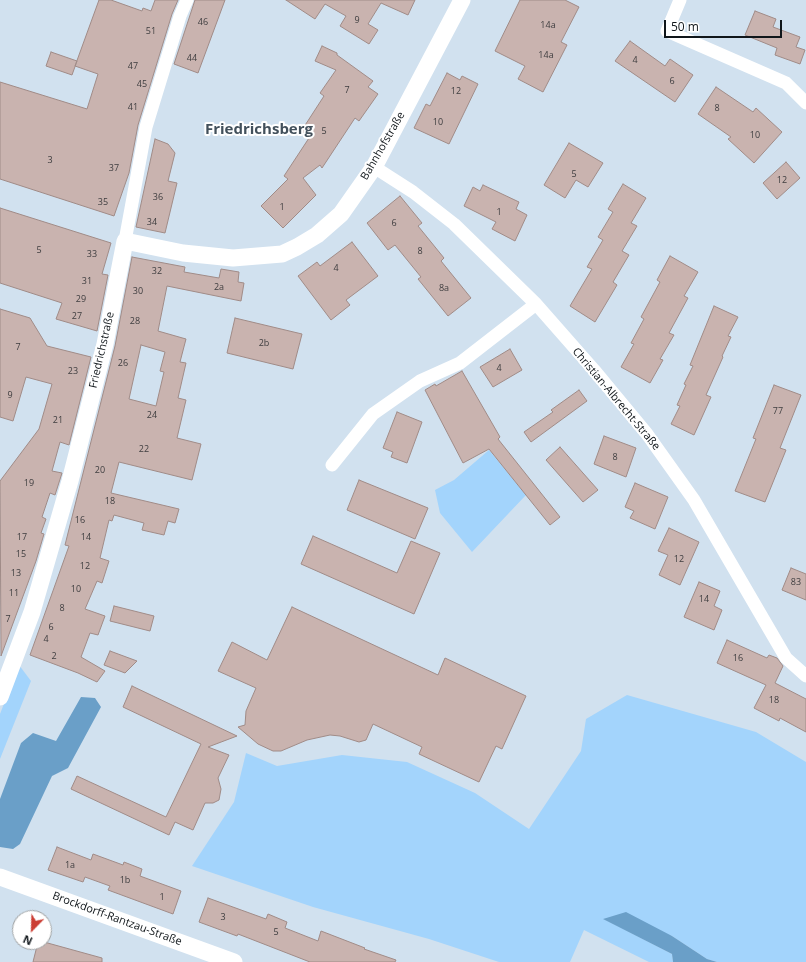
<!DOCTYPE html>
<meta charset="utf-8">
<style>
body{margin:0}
#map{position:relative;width:806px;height:962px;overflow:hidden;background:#d1e1ef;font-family:"Open Sans",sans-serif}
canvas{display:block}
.north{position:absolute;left:12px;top:910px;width:40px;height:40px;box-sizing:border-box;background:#fff;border:1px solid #9fa2a3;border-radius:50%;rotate:203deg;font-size:11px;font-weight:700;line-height:16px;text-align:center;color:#10161a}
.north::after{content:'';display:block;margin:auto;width:14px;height:18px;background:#cb3d33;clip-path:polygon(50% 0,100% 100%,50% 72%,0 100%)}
.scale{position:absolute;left:664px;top:20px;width:118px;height:18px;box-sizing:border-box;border:2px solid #10161a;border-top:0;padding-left:5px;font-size:12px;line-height:14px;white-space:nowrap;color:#10161a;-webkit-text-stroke:3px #fff;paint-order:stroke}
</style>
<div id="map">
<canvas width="806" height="962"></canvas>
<div class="north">N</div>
<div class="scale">50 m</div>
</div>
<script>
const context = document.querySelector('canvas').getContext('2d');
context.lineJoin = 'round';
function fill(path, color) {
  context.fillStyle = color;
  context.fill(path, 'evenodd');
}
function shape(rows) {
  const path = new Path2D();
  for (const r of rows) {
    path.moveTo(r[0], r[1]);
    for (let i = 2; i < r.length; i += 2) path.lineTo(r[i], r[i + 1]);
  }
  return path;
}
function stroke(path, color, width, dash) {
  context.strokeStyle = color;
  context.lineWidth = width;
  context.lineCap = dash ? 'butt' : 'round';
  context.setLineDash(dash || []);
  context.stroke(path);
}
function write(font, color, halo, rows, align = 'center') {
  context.font = font + ' "Open Sans",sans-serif';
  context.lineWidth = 4;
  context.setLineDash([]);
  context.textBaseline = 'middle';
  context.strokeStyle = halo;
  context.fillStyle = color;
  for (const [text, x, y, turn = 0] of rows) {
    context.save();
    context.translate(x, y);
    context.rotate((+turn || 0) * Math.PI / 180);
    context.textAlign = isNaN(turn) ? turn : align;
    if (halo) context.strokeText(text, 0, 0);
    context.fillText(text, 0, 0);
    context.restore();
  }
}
fill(shape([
 [489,450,526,495,472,552,440,513,435,490,454,480],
 [19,665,31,681,0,759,0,714],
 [627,695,756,732,806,762,806,962,717,962,707,959,672,936,604,919,672,954,673,962,649,962,584,930,570,962,499,962,429,939,313,907,192,866,234,802,246,753,277,766,342,755,407,762,475,793,529,829,581,751,586,719]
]), '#a3d4fc');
fill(shape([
 [81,697,95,698,101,707,68,768,52,776,20,844,13,849,0,847,0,799,21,743,33,733,56,741],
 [626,912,672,936,707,959,717,962,673,962,672,954,603,919]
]), '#6a9fc8');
const building = shape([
 [99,0,111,0,142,11,143,8,151,11,155,0,178,0,172,14,138,125,129,173,114,216,0,179,0,82,87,109,98,74,75,66,99,0],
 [195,0,225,0,198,73,174,64,195,0],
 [286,0,415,0,408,15,381,3,368,24,378,30,369,44,340,26,346,16,325,4,315,19,286,0],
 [520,0,565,0,579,7,561,42,567,45,543,92,518,79,525,66,495,51,520,0],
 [755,11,776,19,773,27,800,37,796,47,805,50,800,64,775,55,777,48,745,35,755,11],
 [630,41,665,66,670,59,693,75,675,102,615,61,630,41],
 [322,46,337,53,337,55,373,81,368,87,378,94,359,121,355,118,322,168,320,165,303,178,316,195,283,228,261,206,288,179,284,176,309,138,300,133,324,96,320,93,336,70,315,61,322,46],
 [51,52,77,61,72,75,46,66,51,52],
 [447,73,460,80,462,76,478,84,449,144,414,128,426,104,430,106,447,73],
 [716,87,753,112,756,108,782,132,754,163,728,139,731,137,698,114,716,87],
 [155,139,168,144,175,153,168,181,177,183,165,233,136,227,155,139],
 [569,143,603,163,588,187,576,180,565,198,544,185,569,143],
 [786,162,800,178,777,199,763,183,786,162],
 [623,184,646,198,631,223,637,226,622,251,629,255,613,282,617,285,595,322,570,306,592,269,587,267,603,240,598,237,613,212,608,209,623,184],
 [483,185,519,202,516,209,527,215,515,241,492,229,496,222,464,206,473,187,480,191,483,185],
 [400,196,422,223,418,226,444,258,441,261,471,298,448,316,418,279,421,277,395,245,388,250,367,223,400,196],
 [0,208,111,243,102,274,108,275,97,331,56,319,62,303,0,283,0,208],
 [352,242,378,276,346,300,350,305,331,320,298,276,317,262,320,266,352,242],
 [670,256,698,272,684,296,688,298,669,333,674,335,660,359,663,360,650,383,621,367,634,344,631,343,644,319,641,317,660,282,657,280,670,256],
 [132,257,185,267,184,272,219,278,221,269,239,272,238,282,244,283,241,301,167,286,158,331,186,339,180,362,186,363,178,398,186,400,177,438,201,444,192,480,119,462,111,493,179,509,175,523,168,521,164,535,142,530,144,523,114,515,112,521,109,520,100,558,109,561,102,583,97,581,85,609,105,616,98,635,90,633,81,657,105,671,97,682,78,673,30,655,69,546,65,545,115,346,132,257],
 [141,345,165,352,160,371,164,372,156,406,129,399,141,345],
 [714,306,738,317,728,336,731,337,722,356,723,357,706,395,711,397,694,435,671,424,680,406,677,405,686,385,684,384,693,366,690,365,714,306],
 [0,309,30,318,47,346,91,357,69,445,60,442,52,471,62,473,55,495,50,493,42,517,46,519,41,533,44,534,36,561,1,656,0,481,39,429,52,384,26,377,13,421,0,417,0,309],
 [235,318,302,334,293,369,227,353,235,318],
 [510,349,522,370,493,387,480,367,510,349],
 [462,371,500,437,498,439,560,517,550,525,489,449,463,463,425,390,435,384,436,386,462,371],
 [774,385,801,395,780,448,786,450,765,502,735,491,756,439,753,438,774,385],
 [579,390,587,401,531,442,524,432,553,412,551,410,579,390],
 [397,412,422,422,407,463,391,457,393,452,383,448,397,412],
 [604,436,636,448,626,477,594,464,604,436],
 [560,447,598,490,583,502,546,460,560,447],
 [359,480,428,508,415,539,347,510,359,480],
 [635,483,668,497,655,529,630,518,634,511,625,507,635,483],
 [669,528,699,542,680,585,659,575,668,555,658,551,669,528],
 [313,536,397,573,411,541,440,553,414,614,301,564,313,536],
 [791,568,806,574,806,600,782,590,791,568],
 [699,582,720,591,714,606,722,610,714,630,684,617,699,582],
 [114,606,154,616,150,631,110,621,114,606],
 [292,607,438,675,445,658,526,696,502,749,496,746,479,782,419,754,422,747,373,724,366,740,359,742,340,736,330,735,307,740,281,751,273,751,258,744,238,727,245,725,246,711,256,688,218,671,232,642,267,660,292,607],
 [727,640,767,658,769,655,777,658,783,666,775,683,806,699,806,732,780,718,779,721,754,708,766,685,717,663,727,640],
 [110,651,137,661,125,673,104,665,110,651],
 [132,686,237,736,208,747,229,755,218,778,221,789,219,800,213,803,205,803,193,830,175,822,169,835,71,789,77,776,166,817,201,744,123,707,132,686],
 [57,847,91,860,93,854,123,865,124,862,142,869,140,876,181,891,173,914,108,890,110,886,85,877,83,882,48,870,57,847],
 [208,898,266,919,268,914,287,922,285,928,318,941,321,931,365,948,364,949,396,960,395,962,310,962,238,934,237,936,199,922,208,898],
 [38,942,44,942,102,958,102,962,33,962,38,942]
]);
fill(building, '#c9b3af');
stroke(building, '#a08b87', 1);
stroke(shape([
 [680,0,667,31,786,83,806,103],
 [374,167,413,192,454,224,536,304,594,370,647,434,694,500,786,658,806,676],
 [125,241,146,127,180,16,187,0],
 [332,465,373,414,420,381,460,363,536,304]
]), '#fff', 13);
stroke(shape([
 [0,697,32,612,70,481,105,344,125,241,183,253,233,258,282,254,297,247,317,235,341,214,374,167,462,0],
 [0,877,234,962]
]), '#fff', 17);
write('9px', '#3e3d3f', null, [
 ["9",357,20],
 ["46",203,22],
 ["14a",548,25],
 ["51",151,31],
 ["14a",546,55],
 ["44",192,58],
 ["4",635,60],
 ["47",133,66],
 ["6",672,81],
 ["45",142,84],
 ["7",347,90],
 ["12",456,91],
 ["41",133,107],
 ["8",717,108],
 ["10",438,122],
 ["5",324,131],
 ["10",755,135],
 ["3",50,160],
 ["37",114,168],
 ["5",574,174],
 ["12",782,180],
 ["36",158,197],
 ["35",103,202],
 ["1",282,207],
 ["1",499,212],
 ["34",152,222],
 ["6",394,223],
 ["5",39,250],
 ["8",420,251],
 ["33",92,254],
 ["4",336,268],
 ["32",157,271],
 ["31",87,281],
 ["2a",219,287],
 ["8a",444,288],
 ["30",138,291],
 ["29",81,299],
 ["27",77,316],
 ["28",135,321],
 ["2b",264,343],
 ["7",18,347],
 ["26",123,363],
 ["4",499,368],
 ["23",73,371],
 ["9",10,395],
 ["77",778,411],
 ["24",152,415],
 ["21",58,420],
 ["22",144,449],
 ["8",615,457],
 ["20",100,470],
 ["19",29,483],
 ["18",110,501],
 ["16",80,520],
 ["17",22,537],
 ["14",86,537],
 ["15",21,554],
 ["12",679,559],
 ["12",85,566],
 ["13",16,573],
 ["83",796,582],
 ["10",76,589],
 ["11",14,593],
 ["14",704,599],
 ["8",62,608],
 ["7",8,619],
 ["6",51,627],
 ["4",46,639],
 ["2",54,656],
 ["16",738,658],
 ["18",774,700],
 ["1a",70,865],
 ["1b",125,880],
 ["1",162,897],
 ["3",223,917],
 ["5",276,932]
]);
write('11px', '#10161a', '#fff', [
 ["Bahnhofstraße",383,146,-60],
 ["Friedrichstraße",102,350,-77],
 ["Christian-Albrecht-Straße",616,399,50],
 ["Brockdorff-Rantzau-Straße",117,919,20]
]);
write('bold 15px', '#42505b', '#fff', [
 ["Friedrichsberg",259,130]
]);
</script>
